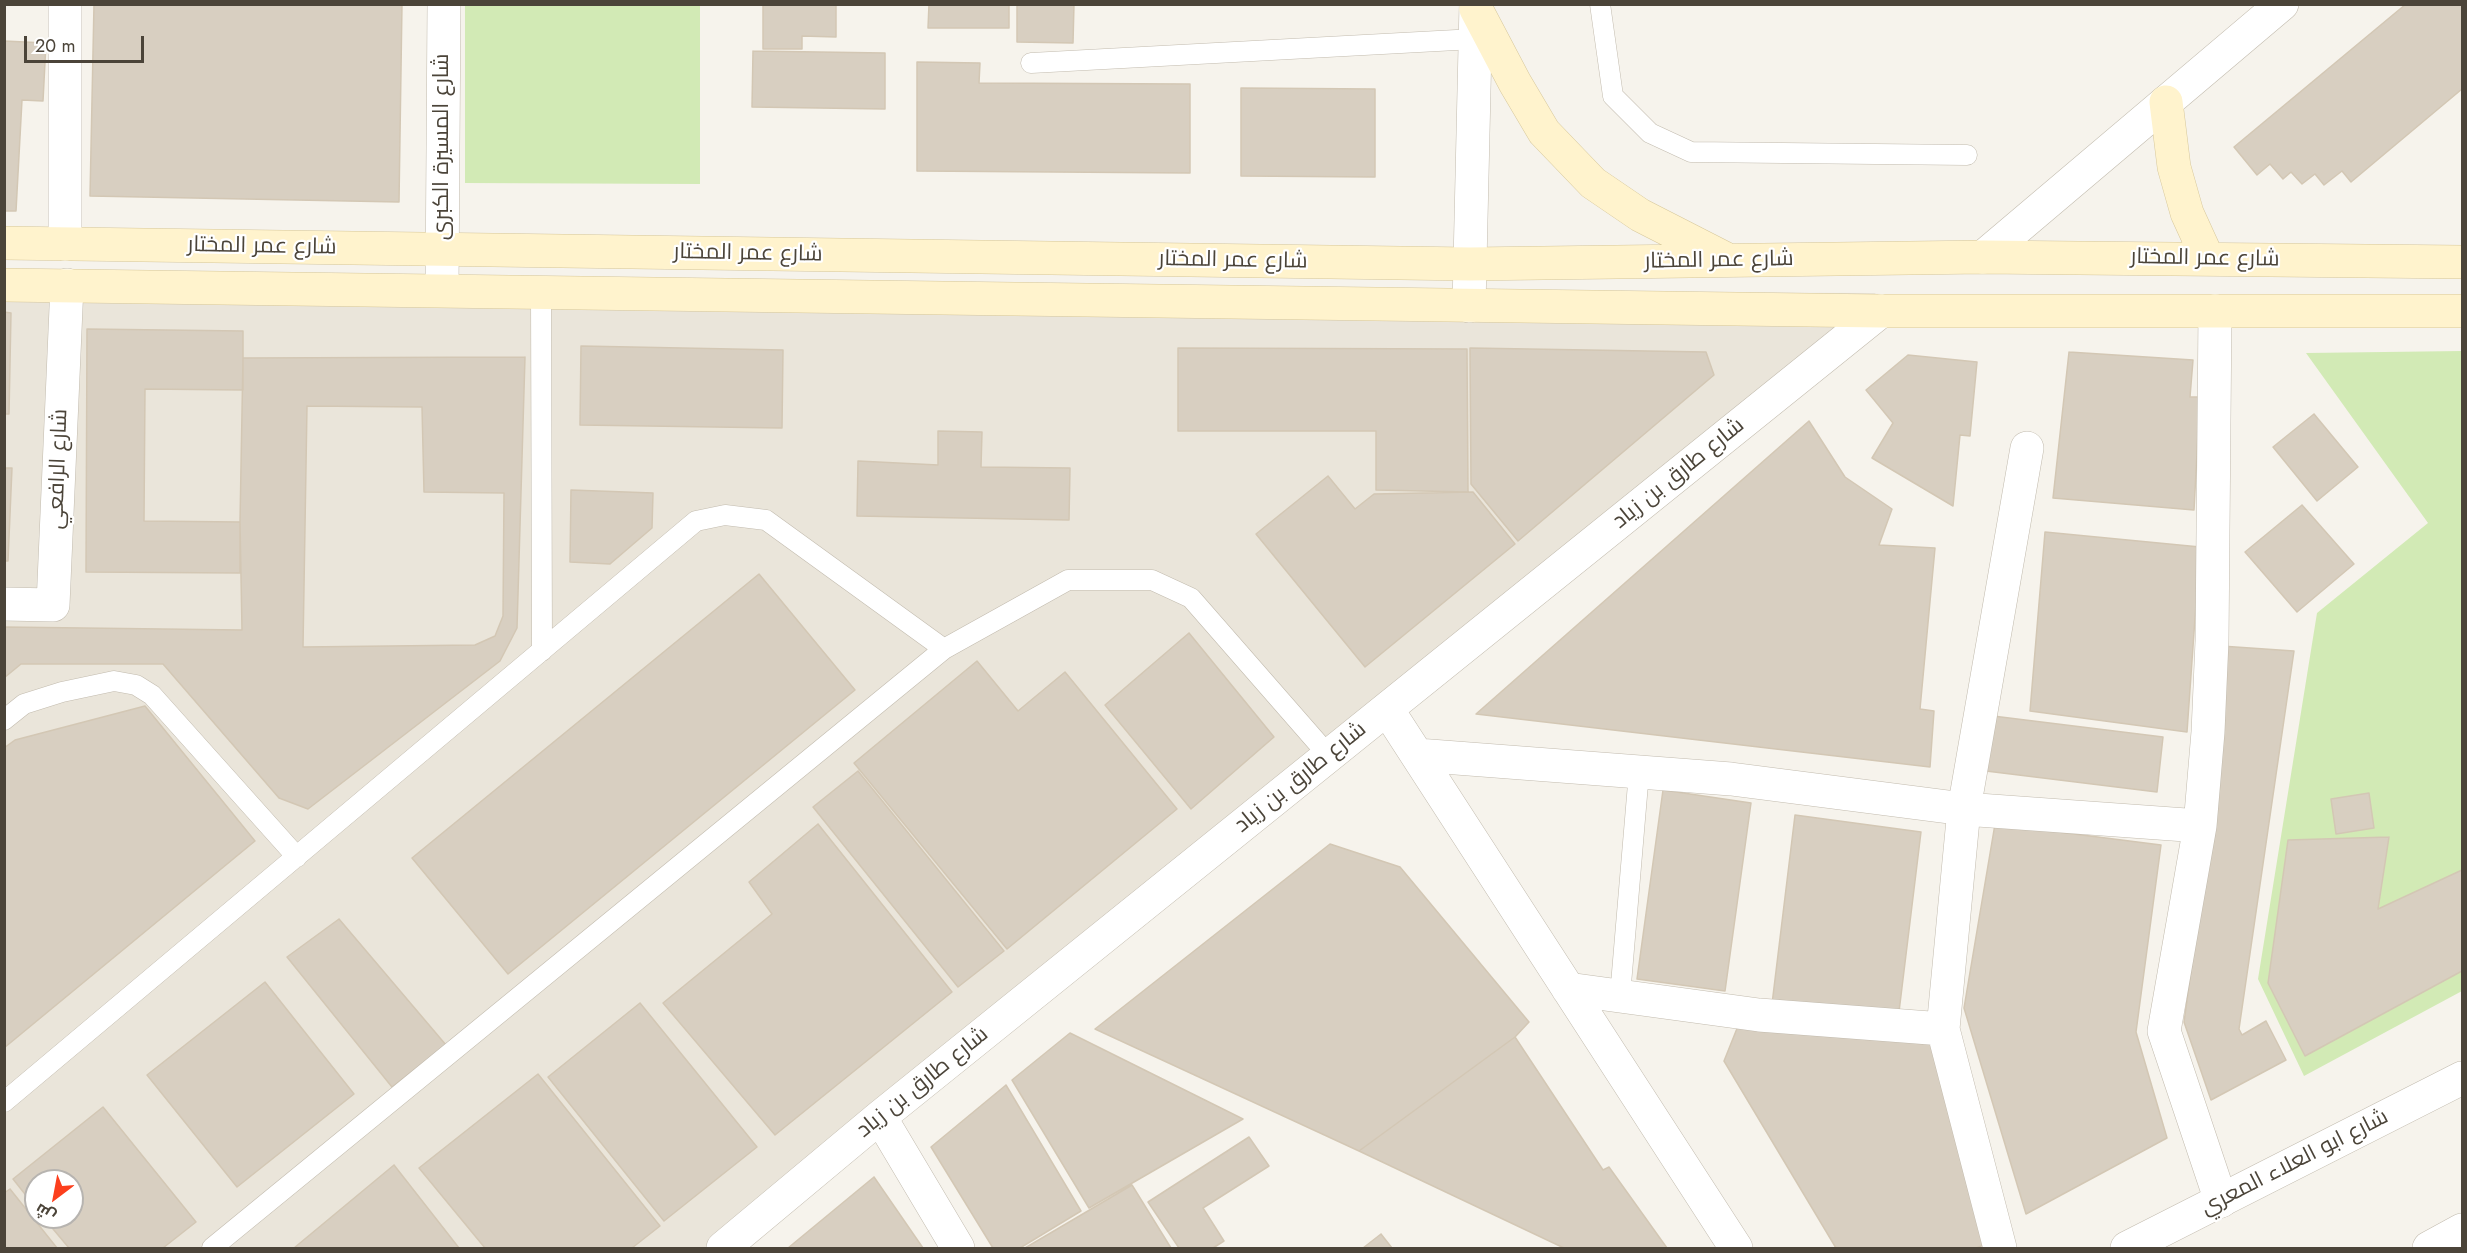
<!DOCTYPE html>
<meta charset="utf-8">
<style>
body{margin:0}
#map{position:relative;width:2467px;height:1253px;overflow:hidden;background:#f6f3ec;font-family:Jost,Cairo,sans-serif}
canvas{display:block}
.frame{position:absolute;inset:0;border:6px solid #4b4439;pointer-events:none}
.north{position:absolute;left:24px;top:1169px;width:60px;height:60px;box-sizing:border-box;background:#fff;border:2px solid #b7b4b0;border-radius:50%;rotate:212deg;font-size:16px;font-weight:700;line-height:24px;text-align:center;color:#4b4439}
.north::after{content:'';display:block;margin:auto;width:21px;height:27px;background:#fc3f1d;clip-path:polygon(50% 0,100% 100%,50% 72%,0 100%)}
.scale{position:absolute;left:24px;top:36px;width:120px;height:27px;box-sizing:border-box;border:3px solid #4b4439;border-top:0;padding-left:8px;font-size:18px;line-height:21px;white-space:nowrap;color:#4b4439;-webkit-text-stroke:4px #fff;paint-order:stroke}
</style>
<div id="map">
<canvas width="2467" height="1253"></canvas>
<div class="frame"></div>
<div class="north">ش</div>
<div class="scale">20 m</div>
</div>
<script>
const context = document.querySelector('canvas').getContext('2d');
context.lineJoin = 'round';
function fill(path, color) {
  context.fillStyle = color;
  context.fill(path, 'evenodd');
}
function shape(rows) {
  const path = new Path2D();
  for (const r of rows) {
    path.moveTo(r[0], r[1]);
    for (let i = 2; i < r.length; i += 2) path.lineTo(r[i], r[i + 1]);
  }
  return path;
}
function stroke(path, color, width, dash) {
  context.strokeStyle = color;
  context.lineWidth = width;
  context.lineCap = dash ? 'butt' : 'round';
  context.setLineDash(dash || []);
  context.stroke(path);
}
function write(font, color, halo, rows, align = 'center') {
  context.font = font + ' Jost,Cairo,sans-serif';
  context.lineWidth = 4.5;
  context.setLineDash([]);
  context.textBaseline = 'middle';
  context.strokeStyle = halo;
  context.fillStyle = color;
  for (const [text, x, y, turn = 0] of rows) {
    context.save();
    context.translate(x, y);
    context.rotate((+turn || 0) * Math.PI / 180);
    context.textAlign = isNaN(turn) ? turn : align;
    if (halo) context.strokeText(text, 0, 0);
    context.fillText(text, 0, 0);
    context.restore();
  }
}
fill(shape([
 [5,288,1876,293,721,1248,5,1248],
 [36,1181,72,1181,72,1217,36,1217]
]), '#eae5da');
fill(shape([
 [465,5,700,5,700,184,465,183],
 [2462,351,2462,991,2304,1076,2258,979,2317,613,2428,523,2306,353]
]), '#d2eab5');
const building = shape([
 [94,4,402,4,399,202,90,196,94,4],
 [763,4,836,4,836,37,802,36,802,49,763,49,763,4],
 [929,4,1009,4,1009,28,928,28,929,4],
 [1017,4,1074,4,1073,43,1017,42,1017,4],
 [2406,4,2462,4,2462,89,2351,182,2342,171,2324,185,2315,174,2302,184,2291,172,2283,179,2270,164,2257,175,2234,147,2406,4],
 [4,41,46,43,43,101,22,100,16,211,4,211,4,41],
 [753,51,885,53,885,109,752,107,753,51],
 [917,62,980,63,979,83,1190,84,1190,173,917,171,917,62],
 [1241,88,1375,89,1375,177,1241,176,1241,88],
 [4,312,11,313,9,414,4,414,4,312],
 [87,329,243,331,243,390,145,389,144,521,240,522,240,573,86,572,87,329],
 [581,346,783,350,782,428,580,425,581,346],
 [1178,348,1467,349,1468,492,1376,490,1376,431,1178,431,1178,348],
 [1470,348,1706,352,1714,375,1518,541,1471,484,1470,348],
 [2069,352,2193,360,2190,397,2200,397,2194,510,2053,498,2069,352],
 [1908,355,1977,362,1970,436,1960,435,1953,506,1872,458,1893,423,1866,390,1908,355],
 [525,357,517,628,500,661,308,809,279,798,163,664,21,664,4,678,4,627,242,630,240,522,243,358,525,357],
 [307,406,422,407,424,492,504,493,503,616,495,636,475,645,303,647,307,406],
 [2314,414,2358,467,2317,501,2273,447,2314,414],
 [1809,421,1845,477,1892,509,1879,545,1935,548,1920,709,1934,711,1930,767,1476,714,1809,421],
 [938,431,982,432,981,467,1070,468,1069,520,857,516,858,461,938,465,938,431],
 [4,468,12,468,8,561,4,561,4,468],
 [1328,476,1355,509,1374,494,1473,492,1515,544,1365,667,1256,534,1328,476],
 [571,490,653,493,652,528,610,564,570,562,571,490],
 [2302,505,2354,564,2297,612,2245,552,2302,505],
 [2045,532,2200,547,2187,732,2030,711,2045,532],
 [759,574,855,690,508,974,412,858,759,574],
 [1189,633,1274,737,1191,809,1105,705,1189,633],
 [2221,646,2294,651,2239,1029,2242,1035,2266,1021,2286,1060,2211,1100,2184,1022,2223,739,2221,646],
 [977,661,1018,711,1065,672,1177,809,1007,949,854,763,977,661],
 [145,706,255,841,4,1048,4,748,15,740,145,706],
 [1993,716,2163,737,2157,792,1986,771,1993,716],
 [858,771,1004,951,958,987,813,807,858,771],
 [1663,790,1751,803,1725,991,1637,979,1663,790],
 [2369,793,2374,828,2336,834,2331,799,2369,793],
 [1795,815,1921,832,1898,1020,1772,1004,1795,815],
 [818,824,952,992,775,1135,663,1003,772,914,749,882,818,824],
 [1995,824,2161,845,2136,1032,2167,1138,2026,1214,1964,1008,1995,824],
 [2389,837,2378,909,2462,870,2462,971,2305,1056,2268,983,2288,840,2389,837],
 [1330,844,1400,867,1529,1022,1515,1037,1359,1151,1095,1029,1330,844],
 [339,919,446,1045,392,1087,287,957,339,919],
 [265,982,354,1094,237,1187,147,1075,265,982],
 [640,1003,757,1147,664,1221,548,1077,640,1003],
 [1738,1026,1936,1039,1984,1245,1976,1248,1836,1248,1724,1061,1738,1026],
 [1070,1033,1243,1119,1089,1208,1012,1080,1070,1033],
 [1515,1037,1603,1170,1609,1167,1667,1248,1564,1248,1359,1151,1515,1037],
 [538,1074,660,1226,632,1248,485,1248,419,1168,538,1074],
 [1006,1085,1081,1211,1020,1248,993,1248,931,1147,1006,1085],
 [103,1107,196,1222,163,1248,69,1248,43,1217,72,1217,72,1181,36,1181,36,1208,13,1179,103,1107],
 [1249,1137,1269,1166,1203,1208,1224,1241,1213,1248,1179,1248,1148,1202,1249,1137],
 [394,1165,459,1248,294,1248,394,1165],
 [874,1177,923,1248,788,1248,874,1177],
 [1132,1185,1171,1248,1025,1248,1132,1185],
 [10,1189,57,1248,4,1248,4,1193,10,1189],
 [1381,1234,1392,1248,1363,1248,1381,1234]
]);
fill(building, '#d8cfc1');
stroke(building, '#d3c7b4', 1.5);
const service = shape([
 [1600,4,1613,96,1650,133,1691,152,1967,155],
 [1031,63,1475,39],
 [541,292,542,651],
 [4,720,24,704,62,692,114,681,136,685,152,695,297,857],
 [1620,996,1639,772],
 [4,1102,696,521,725,515,766,520,944,649],
 [212,1248,944,649,1068,580,1152,580,1191,598,1329,756]
]);
const minor = shape([
 [65,244,65,4],
 [1983,257,2282,4],
 [442,290,444,4],
 [2027,448,1964,809,2200,826,2164,1031,2221,1201],
 [4,604,53,605,67,285],
 [1387,709,1736,1248],
 [1417,755,1731,779,1964,809,1943,1029,2000,1248],
 [2200,826,2208,732,2212,641,2215,311],
 [1568,989,1759,1015,1943,1029],
 [880,1117,958,1248],
 [723,1248,880,1117,1881,311],
 [2429,1248,2462,1230]
]);
const tertiary = shape([
 [1469,306,1476,4],
 [2127,1248,2462,1078]
]);
const secondary = shape([
 [1476,9,1515,83,1544,132,1593,183,1640,215,1726,259],
 [2166,102,2174,167,2187,213,2208,259],
 [4,243,1470,264,1983,257,2462,262],
 [4,285,1881,311,2462,311]
]);
stroke(service, '#c2bbae', 21);
stroke(minor, '#c2bbae', 34);
stroke(tertiary, '#c2bbae', 34);
stroke(secondary, '#d6c79b', 34);
stroke(service, '#fff', 20);
stroke(minor, '#fff', 33);
stroke(tertiary, '#fff', 33);
stroke(secondary, '#fff3cd', 33);
write('22px', '#4b4439', '#fff', [
 ["شارع المسيرة الكبرى",443,147,-90],
 ["شارع عمر المختار",262,247,1],
 ["شارع عمر المختار",748,254,1],
 ["شارع عمر المختار",2205,259,1],
 ["شارع عمر المختار",1233,261,1],
 ["شارع عمر المختار",1719,261,-1],
 ["شارع الرافعي",59,469,-88],
 ["شارع طارق بن زياد",1679,474,-39],
 ["شارع طارق بن زياد",1301,778,-39],
 ["شارع طارق بن زياد",923,1083,-39],
 ["شارع ابو العلاء المعري",2295,1163,-27]
]);
</script>
